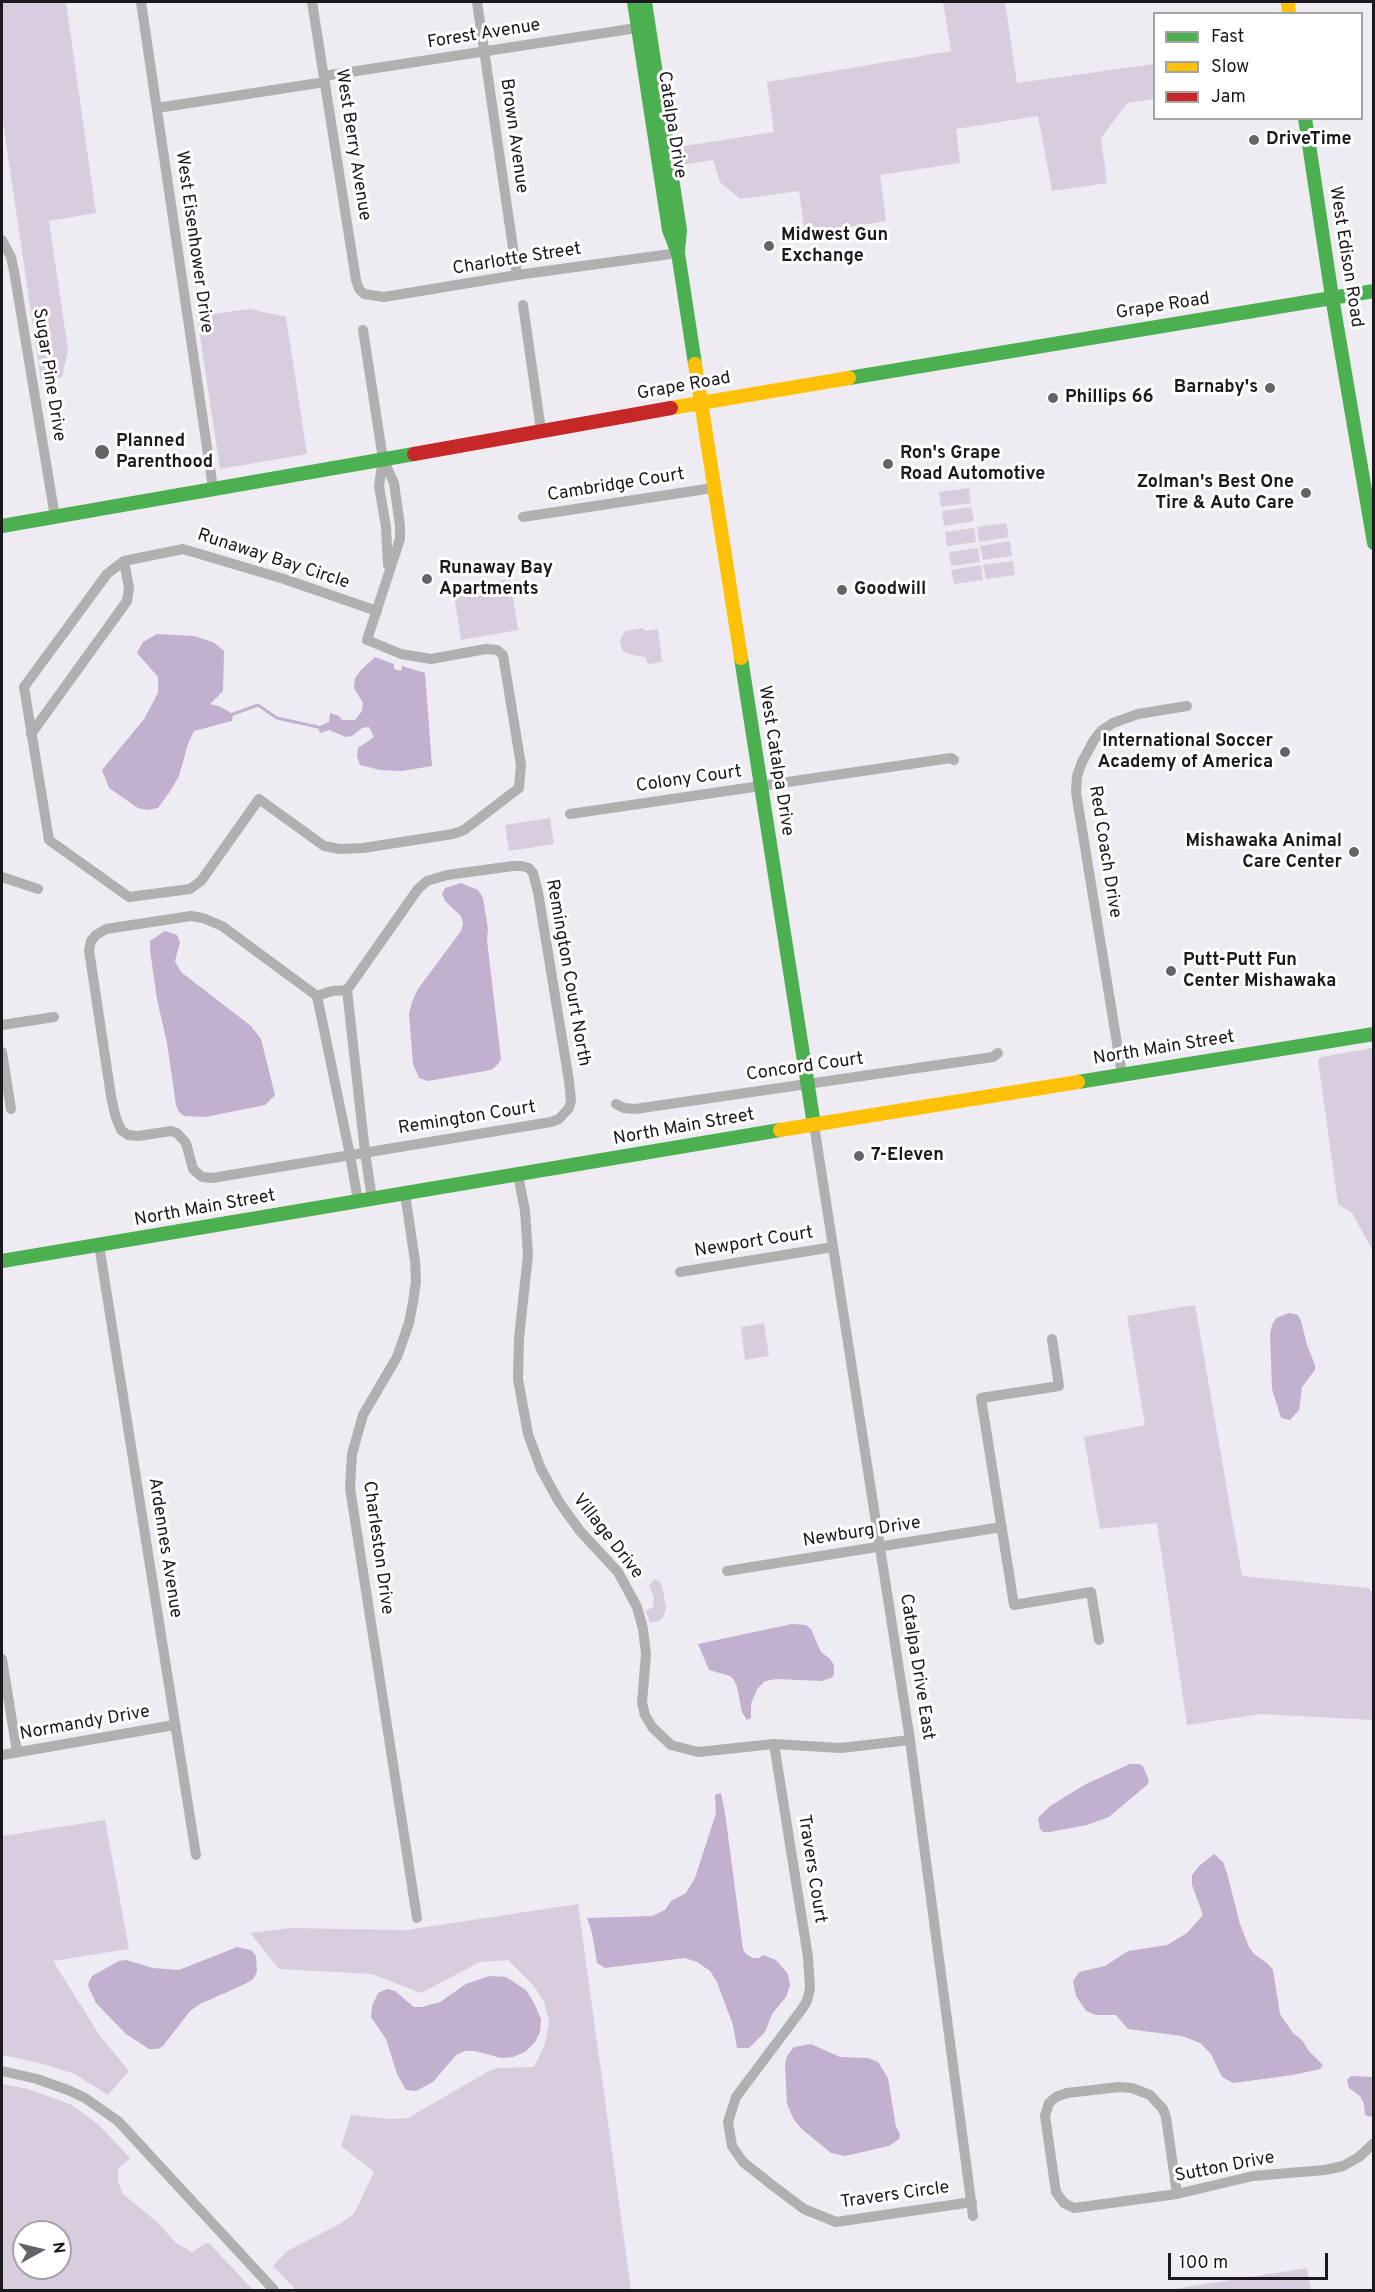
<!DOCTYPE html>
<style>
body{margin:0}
#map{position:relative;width:1375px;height:2292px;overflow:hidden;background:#efebf2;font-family:Overpass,sans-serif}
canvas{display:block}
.frame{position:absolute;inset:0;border:3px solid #1b191d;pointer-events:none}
.legend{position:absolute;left:1153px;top:12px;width:210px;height:108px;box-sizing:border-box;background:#fff;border:2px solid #a4a3a5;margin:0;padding:8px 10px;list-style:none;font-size:18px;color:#1b191d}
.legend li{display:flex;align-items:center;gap:12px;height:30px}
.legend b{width:30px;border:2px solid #a4a3a5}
.north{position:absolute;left:12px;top:2220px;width:60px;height:60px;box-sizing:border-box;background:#fff;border:2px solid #a4a3a5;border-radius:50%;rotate:82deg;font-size:16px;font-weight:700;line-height:24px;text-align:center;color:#1b191d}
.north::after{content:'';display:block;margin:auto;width:21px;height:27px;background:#656268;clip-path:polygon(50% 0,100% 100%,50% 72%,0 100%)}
.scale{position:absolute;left:1168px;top:2253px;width:160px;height:27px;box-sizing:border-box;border:3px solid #1b191d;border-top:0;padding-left:8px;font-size:18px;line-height:21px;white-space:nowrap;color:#1b191d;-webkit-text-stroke:4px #fff;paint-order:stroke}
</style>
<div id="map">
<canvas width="1375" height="2292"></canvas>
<div class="frame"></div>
<ul class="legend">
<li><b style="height:8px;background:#4caf50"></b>Fast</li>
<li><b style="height:8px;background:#ffc107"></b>Slow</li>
<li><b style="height:8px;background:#c62828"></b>Jam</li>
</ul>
<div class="north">N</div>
<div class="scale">100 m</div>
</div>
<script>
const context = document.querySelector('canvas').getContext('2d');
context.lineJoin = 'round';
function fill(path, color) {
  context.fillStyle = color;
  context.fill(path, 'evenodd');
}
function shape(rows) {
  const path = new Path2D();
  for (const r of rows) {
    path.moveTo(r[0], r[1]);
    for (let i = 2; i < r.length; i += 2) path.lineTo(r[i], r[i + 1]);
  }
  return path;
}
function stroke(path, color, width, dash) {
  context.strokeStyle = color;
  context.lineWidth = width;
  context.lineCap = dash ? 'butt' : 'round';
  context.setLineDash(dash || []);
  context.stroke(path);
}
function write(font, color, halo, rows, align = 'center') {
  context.font = font + ' Overpass,sans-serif';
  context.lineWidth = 6;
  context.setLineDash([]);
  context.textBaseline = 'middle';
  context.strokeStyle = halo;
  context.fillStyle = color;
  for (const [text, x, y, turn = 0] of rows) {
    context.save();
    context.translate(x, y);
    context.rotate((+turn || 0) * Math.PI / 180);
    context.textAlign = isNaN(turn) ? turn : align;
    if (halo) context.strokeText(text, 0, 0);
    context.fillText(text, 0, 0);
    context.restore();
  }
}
fill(shape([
 [9,2,66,2,96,213,49,221,68,350,62,377,41,381,2,115,2,3],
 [943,2,1005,2,1017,83,1154,64,1154,99,1127,103,1101,138,1107,183,1052,191,1038,116,956,129,960,163,880,175,886,221,805,234,799,191,740,199,720,182,713,160,681,165,678,147,774,132,767,82,951,51],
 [250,309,286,317,307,454,220,469,197,316],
 [969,488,971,503,941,507,939,492],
 [971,507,974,521,944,526,942,511],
 [1006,523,1009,537,979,542,977,527],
 [974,528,976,542,947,546,945,532],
 [1010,541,1012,556,983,560,980,546],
 [978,548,980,562,951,566,949,552],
 [1013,561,1015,575,986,579,983,565],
 [981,565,983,580,954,584,951,570],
 [510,579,518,630,461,640,453,588],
 [642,628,646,631,658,629,662,662,648,664,645,657,628,654,622,650,620,641,625,631],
 [550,818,554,844,509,851,505,825],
 [1373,1048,1374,1048,1373,1251,1352,1213,1338,1204,1318,1060,1321,1057],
 [1195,1305,1242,1576,1368,1588,1374,1594,1373,1720,1261,1714,1187,1725,1157,1523,1100,1529,1084,1437,1145,1425,1127,1316],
 [764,1323,769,1356,745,1360,741,1327],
 [654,1579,659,1581,662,1586,666,1607,664,1616,659,1621,650,1623,646,1611,653,1607,654,1597,649,1586],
 [105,1820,129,1949,53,1961,100,2036,129,2071,108,2095,75,2074,40,2063,2,2055,2,1836],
 [578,1904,631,2290,296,2290,273,2266,287,2251,341,2223,354,2214,374,2172,341,2146,351,2115,388,2119,408,2118,489,2071,499,2068,534,2067,545,2044,549,2021,544,2002,534,1986,508,1960,480,1962,421,1993,372,1974,279,1969,250,1933,290,1928,407,1930],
 [2,2084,28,2089,70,2104,98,2124,130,2158,118,2169,118,2181,122,2193,158,2223,176,2243,192,2252,206,2243,210,2244,253,2290,2,2290],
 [24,2232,60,2232,60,2268,24,2268],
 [1307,2268,1311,2290,1168,2290]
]), '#d7cdde');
fill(shape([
 [157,634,194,636,213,642,224,651,223,691,210,704,219,706,233,714,232,721,194,731,188,744,179,776,171,790,158,808,147,810,138,808,109,788,102,770,144,719,158,693,158,677,137,653,143,642],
 [375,657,394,664,394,669,401,671,402,666,425,673,432,766,402,771,380,770,360,765,357,756,358,748,374,737,369,727,362,728,352,736,346,737,329,730,320,733,318,727,329,722,330,713,339,716,342,720,355,720,362,711,363,703,354,688,355,678,361,670],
 [461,883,478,890,483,898,488,929,487,940,501,1059,497,1065,491,1070,428,1081,419,1078,413,1064,409,1014,412,1002,418,989,461,931,463,923,461,916,445,901,442,894,445,888],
 [165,931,177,935,180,942,175,961,181,972,251,1026,261,1039,275,1095,265,1105,205,1117,184,1116,179,1112,176,1105,167,1043,157,999,150,950,150,941],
 [1289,1313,1298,1315,1301,1321,1307,1345,1315,1365,1315,1370,1302,1387,1299,1410,1290,1420,1281,1418,1272,1389,1270,1334,1272,1325,1276,1318],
 [792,1624,806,1625,811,1629,821,1652,830,1659,834,1665,834,1675,831,1678,821,1681,777,1679,765,1681,757,1689,751,1704,751,1718,747,1720,742,1712,737,1687,734,1680,730,1676,709,1670,698,1644],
 [1130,1764,1139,1764,1143,1766,1149,1781,1148,1784,1109,1817,1087,1825,1050,1832,1043,1832,1040,1829,1038,1818,1050,1806,1086,1784],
 [721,1793,725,1813,743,1949,746,1954,753,1958,759,1958,763,1955,776,1960,788,1974,790,1985,786,1997,772,2014,765,2032,749,2048,737,2048,733,2025,717,1982,710,1971,697,1962,685,1958,605,1968,597,1963,592,1933,587,1918,652,1916,665,1910,671,1901,686,1893,695,1878,716,1813,715,1795],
 [1214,1854,1223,1862,1227,1873,1240,1924,1249,1947,1254,1954,1268,1964,1273,1970,1280,2014,1293,2033,1303,2041,1308,2050,1323,2065,1320,2069,1293,2075,1233,2083,1222,2077,1211,2054,1200,2043,1182,2036,1128,2029,1116,2015,1096,2015,1086,2011,1076,1996,1073,1981,1079,1972,1105,1966,1128,1951,1167,1945,1187,1933,1203,1915,1192,1885,1192,1875,1199,1866],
 [237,1947,251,1950,256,1956,257,1972,253,1979,245,1984,200,2004,190,2011,163,2046,158,2049,149,2049,126,2034,96,2003,89,1988,88,1984,92,1976,119,1961,126,1960,153,1968,179,1970],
 [489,1976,506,1977,526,1990,534,2003,541,2019,540,2032,535,2042,525,2052,513,2057,501,2058,475,2051,465,2051,456,2055,433,2082,416,2091,406,2090,397,2074,386,2039,371,2017,372,2006,378,1993,387,1989,395,1991,414,2007,422,2007,440,2002,466,1984],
 [811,2044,840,2057,868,2058,878,2062,888,2078,896,2127,900,2134,899,2139,889,2146,845,2156,831,2153,803,2130,794,2120,787,2104,785,2064,787,2056,794,2047],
 [1351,2076,1373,2077,1373,2114,1371,2117,1365,2115,1364,2104,1360,2096,1349,2088,1347,2080]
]), '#c1b0ce');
stroke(shape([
 [233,714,258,705,277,718,318,727]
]), '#c1b0ce', 3);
stroke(shape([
 [141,2,213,488],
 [312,2,356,280,359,289,364,294,384,297,517,275,678,253],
 [477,2,517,275],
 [324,76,643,27],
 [157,108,325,82],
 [2,240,11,257,14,271,55,517],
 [523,305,541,430],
 [363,330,383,459,394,483,400,526,400,539,367,640,401,654,431,659,486,649,497,650,503,655,521,765,519,788,464,830,453,834,363,848,340,849,324,846,259,799,201,881,190,889,129,897,49,840,24,687,107,574,124,561,183,549,284,579,377,611],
 [383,459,379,486,386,527,388,565],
 [523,517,713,488],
 [31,734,127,601,129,588,124,561],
 [570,814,951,758,954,760],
 [2,877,38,889],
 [347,990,365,1152,372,1199],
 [317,996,222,926,203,918,191,916,119,927,106,929,96,935,91,941,89,950,111,1096,115,1115,121,1130,128,1135,138,1136,171,1131,177,1133,186,1143,193,1169,202,1177,212,1178,551,1122,559,1119,569,1108,571,1101,569,1081,538,892,533,873,529,868,521,866,513,866,447,875,427,881,418,889,347,990],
 [317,996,350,1155,358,1201],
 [317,996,332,991,347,990],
 [2,1025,54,1017],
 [2,1052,11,1109],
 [1122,1074,1076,792,1077,776,1082,762,1094,740,1101,731,1113,723,1138,714,1187,706],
 [616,1104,624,1108,635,1109,993,1057,998,1053],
 [814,1125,910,1740,973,2216],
 [518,1175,525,1211,528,1255,519,1338,518,1379,528,1434,541,1469,559,1502,580,1531,618,1572,637,1607,643,1629,646,1654,642,1703,645,1715,652,1727,671,1745,698,1752,774,1744,841,1748,910,1740],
 [405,1194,415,1261,416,1281,413,1302,409,1323,397,1357,363,1415,352,1454,350,1488,417,1918],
 [99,1245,196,1855],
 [680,1272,833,1247],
 [1052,1339,1059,1386,981,1398,1014,1605,1091,1592,1099,1640],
 [727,1571,1002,1527],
 [2,1659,17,1752],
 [774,1744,808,1957,810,1988,807,2001,802,2009,736,2097,728,2122,732,2146,743,2162,772,2185,804,2209,836,2222,972,2202],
 [2,1755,174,1725],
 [2,2071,37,2079,68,2090,85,2098,118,2121,274,2290],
 [1177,2194,1166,2117,1163,2109,1150,2095,1132,2088,1119,2087,1067,2093,1056,2097,1049,2103,1045,2116,1056,2192,1064,2203,1074,2208,1177,2194,1253,2176,1325,2170,1343,2166,1359,2157,1374,2143]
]), '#b0afb1', 10);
stroke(shape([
 [634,2,669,230,678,253,695,364],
 [645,2,680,230,678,250],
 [1305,118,1332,297,1374,543],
 [849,378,1374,291],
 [2,526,414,454],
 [741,658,814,1125],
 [1078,1082,1374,1034],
 [2,1261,780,1130]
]), '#4caf50', 14);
stroke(shape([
 [1288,2,1289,14],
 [695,364,741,658],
 [671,408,849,378],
 [780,1130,1078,1082]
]), '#ffc107', 14);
stroke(shape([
 [414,454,671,408]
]), '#c62828', 14);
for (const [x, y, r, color] of [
 [1254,140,6,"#656268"],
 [769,246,6,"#656268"],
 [1270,388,6,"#656268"],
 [1053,398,6,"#656268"],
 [102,452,8,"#656268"],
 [888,464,6,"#656268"],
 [1306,493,6,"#656268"],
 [427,579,6,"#656268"],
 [842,590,6,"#656268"],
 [1285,752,6,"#656268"],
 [1354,852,6,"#656268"],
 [1171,971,6,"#656268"],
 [859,1156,6,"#656268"]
]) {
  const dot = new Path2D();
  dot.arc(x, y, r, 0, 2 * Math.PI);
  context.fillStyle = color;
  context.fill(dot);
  stroke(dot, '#fff', 2);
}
write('18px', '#1b191d', '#fff', [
 ["Forest Avenue",484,35,-9],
 ["Catalpa Drive",671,125,81],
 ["Brown Avenue",513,136,82],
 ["West Berry Avenue",352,145,81],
 ["West Eisenhower Drive",193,242,82],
 ["West Edison Road",1345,257,81],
 ["Charlotte Street",517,260,-9],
 ["Grape Road",1163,307,-9],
 ["Sugar Pine Drive",48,375,81],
 ["Grape Road",684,387,-10],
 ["Cambridge Court",616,486,-9],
 ["Runaway Bay Circle",273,560,18],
 ["West Catalpa Drive",775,761,81],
 ["Colony Court",689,780,-8],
 ["Red Coach Drive",1104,852,81],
 ["Remington Court North",567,973,80],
 ["North Main Street",1164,1049,-9],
 ["Concord Court",805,1068,-8],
 ["Remington Court",467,1119,-9],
 ["North Main Street",684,1128,-10],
 ["North Main Street",205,1209,-10],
 ["Newport Court",754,1243,-9],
 ["Newburg Drive",862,1533,-9],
 ["Village Drive",607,1537,52],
 ["Ardennes Avenue",164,1548,81],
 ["Charleston Drive",377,1548,82],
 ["Catalpa Drive East",916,1667,81],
 ["Normandy Drive",85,1724,-10],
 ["Travers Court",811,1869,81],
 ["Sutton Drive",1225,2168,-11],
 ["Travers Circle",895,2196,-8]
]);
write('bold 18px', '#1b191d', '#fff', [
 ["DriveTime",1266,140],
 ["Midwest Gun",781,236],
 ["Exchange",781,257],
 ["Barnaby's",1258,388,"right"],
 ["Phillips 66",1065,398],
 ["Planned",116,442],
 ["Parenthood",116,463],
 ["Ron's Grape",900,454],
 ["Road Automotive",900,475],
 ["Zolman's Best One",1294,483,"right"],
 ["Tire & Auto Care",1294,504,"right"],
 ["Runaway Bay",439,569],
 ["Apartments",439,590],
 ["Goodwill",854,590],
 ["International Soccer",1273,742,"right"],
 ["Academy of America",1273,763,"right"],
 ["Mishawaka Animal",1342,842,"right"],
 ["Care Center",1342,863,"right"],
 ["Putt-Putt Fun",1183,961],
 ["Center Mishawaka",1183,982],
 ["7-Eleven",871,1156]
], 'left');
</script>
